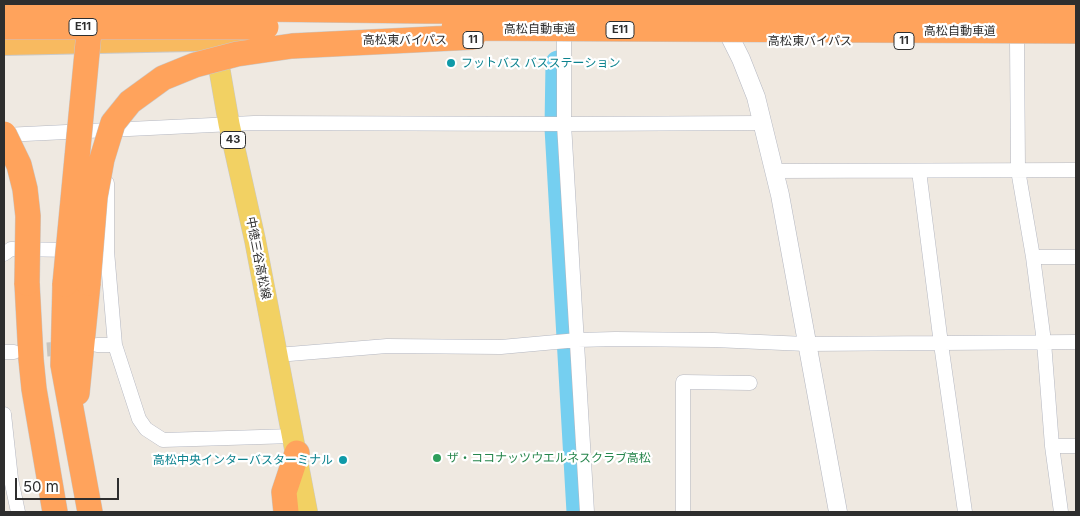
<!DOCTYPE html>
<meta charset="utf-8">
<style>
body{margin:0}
#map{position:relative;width:1080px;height:516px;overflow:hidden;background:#efe9e1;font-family:Inter,sans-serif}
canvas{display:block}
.frame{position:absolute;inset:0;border:5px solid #2e2e2e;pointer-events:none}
.scale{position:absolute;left:15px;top:478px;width:104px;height:22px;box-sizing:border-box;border:2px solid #2e2e2e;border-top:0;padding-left:6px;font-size:15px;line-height:18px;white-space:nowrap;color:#2e2e2e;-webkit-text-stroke:4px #fff;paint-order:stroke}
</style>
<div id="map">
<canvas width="1080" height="516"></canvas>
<div class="frame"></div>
<div class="scale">50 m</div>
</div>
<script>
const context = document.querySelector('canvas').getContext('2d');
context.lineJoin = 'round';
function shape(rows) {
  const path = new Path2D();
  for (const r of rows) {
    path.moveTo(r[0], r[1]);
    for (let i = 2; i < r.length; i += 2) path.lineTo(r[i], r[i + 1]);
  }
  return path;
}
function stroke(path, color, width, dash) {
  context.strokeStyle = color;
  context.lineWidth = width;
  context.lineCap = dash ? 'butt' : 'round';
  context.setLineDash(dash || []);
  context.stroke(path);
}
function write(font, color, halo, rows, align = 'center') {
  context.font = font + ' Inter,"Noto Sans JP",sans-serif';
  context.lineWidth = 4.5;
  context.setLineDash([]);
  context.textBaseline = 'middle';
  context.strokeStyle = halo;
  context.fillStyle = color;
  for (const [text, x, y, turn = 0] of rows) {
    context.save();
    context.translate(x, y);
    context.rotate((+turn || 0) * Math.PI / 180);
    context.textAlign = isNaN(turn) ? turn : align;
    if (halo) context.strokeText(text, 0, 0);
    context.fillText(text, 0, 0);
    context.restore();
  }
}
stroke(shape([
 [558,63,557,128,579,512]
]), '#75cff0', 25);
stroke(shape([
 [26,351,69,348]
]), '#c8c4bd', 14, [14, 7]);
const minor = shape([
 [564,40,564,124,587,512],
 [1017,40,1018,170,1033,257,1044,342,1052,446,1061,512],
 [4,135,254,123,564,124,763,123],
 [773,171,1076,170],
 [919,171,941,344,965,512],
 [100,251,107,251,107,183],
 [107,251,115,345,139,419,146,429,163,440,293,436],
 [4,254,11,249,73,250],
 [1033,257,1076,257],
 [97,345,115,345],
 [4,352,14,352],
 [277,355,387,346,501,347,578,340,615,339,714,340,806,344,1076,342],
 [4,414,11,479,18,512],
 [1052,446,1076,446],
 [683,512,683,382,750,383]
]);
const tertiary = shape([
 [722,21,741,59,756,97,780,195,838,512]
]);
const primary = shape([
 [215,44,229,124,255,240,307,512]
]);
const trunk = shape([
 [4,44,240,39]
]);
const motorway = shape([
 [27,283,31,359,34,389,55,512],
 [65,284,63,365,90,512],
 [77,393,88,283],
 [286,512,284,492,297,453]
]);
stroke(minor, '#b4b7c1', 15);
stroke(tertiary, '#b4b7c1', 19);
stroke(primary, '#c9c9c9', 22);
stroke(trunk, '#c9c9c9', 24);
stroke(motorway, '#c9c9c9', 26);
stroke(minor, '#fff', 14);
stroke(tertiary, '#fff', 18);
stroke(primary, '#f2d163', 21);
stroke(trunk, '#f8ba60', 22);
stroke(motorway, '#ffa35c', 25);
const motorwayBridge = shape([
 [4,6,426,11,1076,11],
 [4,27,266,27],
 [454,28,1076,31],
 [4,134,19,165,25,189,28,216,27,283],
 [88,283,95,197,102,159,113,123,130,102,163,78,195,65,237,54,292,46,473,37],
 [65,284,91,11]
]);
stroke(motorwayBridge, '#c9c9c9', 26, []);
stroke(motorwayBridge, '#ffa35c', 25);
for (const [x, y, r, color] of [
 [451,63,5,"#0f9aa8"],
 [437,458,5,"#2e9e5b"],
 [343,460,5,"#0f9aa8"]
]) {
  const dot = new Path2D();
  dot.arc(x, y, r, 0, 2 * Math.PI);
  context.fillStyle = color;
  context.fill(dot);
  stroke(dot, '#fff', 2);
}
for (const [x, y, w] of [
 [83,27,28],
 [620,30,28],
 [473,40,20],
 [904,41,20],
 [233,140,25]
]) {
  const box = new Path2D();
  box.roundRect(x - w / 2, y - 8.5, w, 17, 4);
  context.fillStyle = '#fff';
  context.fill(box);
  stroke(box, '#2e2e2e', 1);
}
write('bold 11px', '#2e2e2e', null, [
 ["E11",83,27],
 ["E11",620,30],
 ["11",473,40],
 ["11",904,41],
 ["43",233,140]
]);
write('12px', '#2e2e2e', '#fff', [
 ["高松自動車道",540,29],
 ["高松自動車道",960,31],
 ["高松東バイパス",405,40],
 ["高松東バイパス",810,41],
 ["中徳三谷高松線",258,258,79]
]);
write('12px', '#0d838f', '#fff', [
 ["フットバス バスステーション",461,63],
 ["高松中央インターバスターミナル",333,460,"right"]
], 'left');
write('12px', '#27864d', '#fff', [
 ["ザ・ココナッツウエルネスクラブ高松",447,458]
], 'left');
</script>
